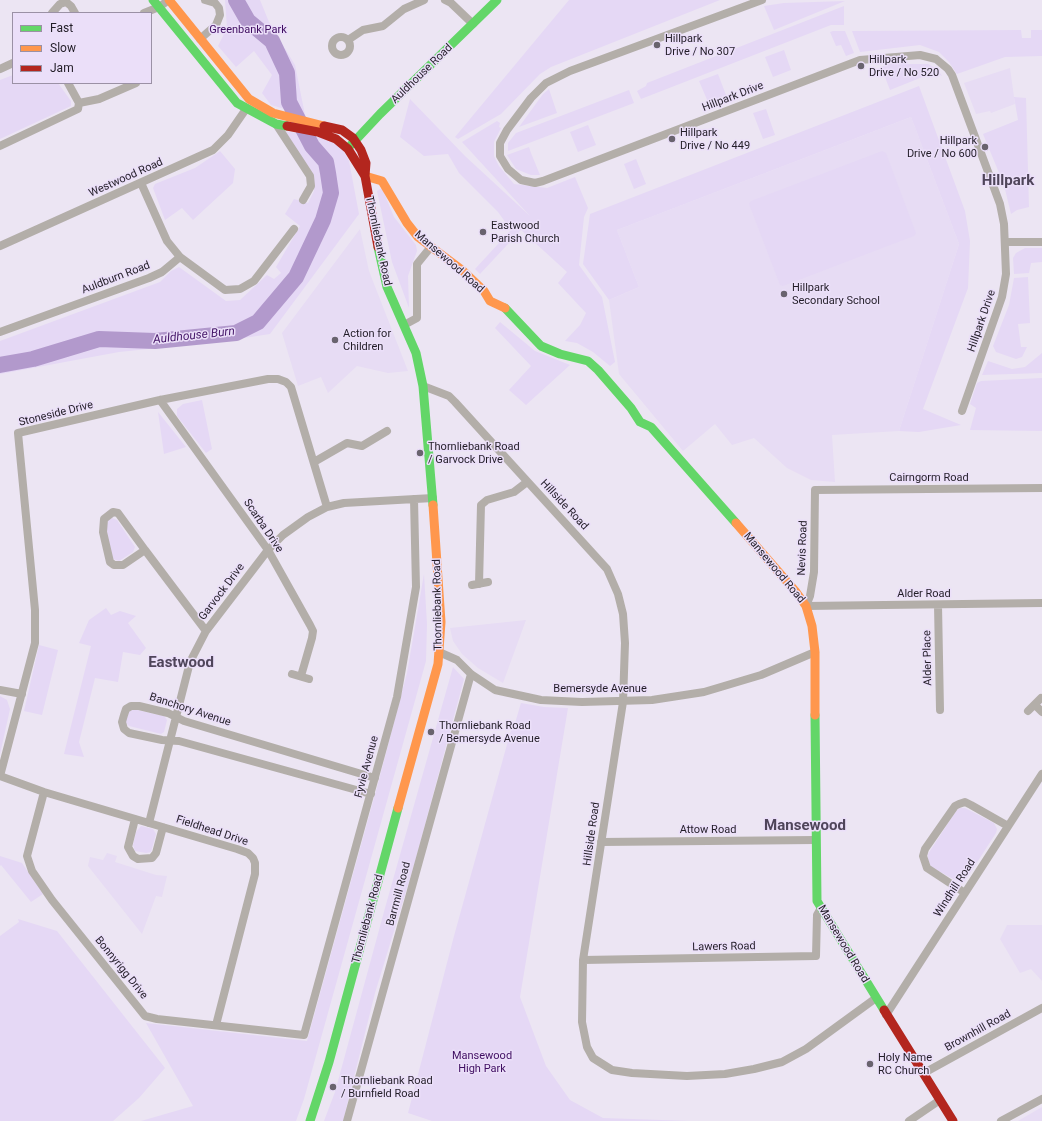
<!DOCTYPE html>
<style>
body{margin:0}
#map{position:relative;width:1042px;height:1121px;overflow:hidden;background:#ece5f3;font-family:Roboto,sans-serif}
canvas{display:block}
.legend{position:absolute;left:12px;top:12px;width:140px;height:72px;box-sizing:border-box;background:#ebdff9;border:1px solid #9b91a5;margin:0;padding:5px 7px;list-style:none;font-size:12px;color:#221d27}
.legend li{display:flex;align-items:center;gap:8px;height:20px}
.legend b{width:20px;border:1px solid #9b91a5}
</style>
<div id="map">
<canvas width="1042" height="1121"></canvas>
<ul class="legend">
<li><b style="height:5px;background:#63d668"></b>Fast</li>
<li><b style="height:5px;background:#ff974d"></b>Slow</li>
<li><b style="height:5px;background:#b3261e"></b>Jam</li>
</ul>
</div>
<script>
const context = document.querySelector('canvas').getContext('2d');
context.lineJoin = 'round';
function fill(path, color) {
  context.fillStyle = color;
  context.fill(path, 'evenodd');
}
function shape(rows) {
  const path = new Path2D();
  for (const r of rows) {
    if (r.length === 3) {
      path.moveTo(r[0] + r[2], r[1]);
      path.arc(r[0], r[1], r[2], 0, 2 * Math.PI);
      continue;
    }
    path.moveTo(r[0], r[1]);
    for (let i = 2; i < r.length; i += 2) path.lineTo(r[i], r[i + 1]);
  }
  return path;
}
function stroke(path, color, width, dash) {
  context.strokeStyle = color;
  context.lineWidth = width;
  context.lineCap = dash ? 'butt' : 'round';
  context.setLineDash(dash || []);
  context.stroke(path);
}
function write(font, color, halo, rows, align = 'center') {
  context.font = font + ' Roboto,sans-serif';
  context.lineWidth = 3;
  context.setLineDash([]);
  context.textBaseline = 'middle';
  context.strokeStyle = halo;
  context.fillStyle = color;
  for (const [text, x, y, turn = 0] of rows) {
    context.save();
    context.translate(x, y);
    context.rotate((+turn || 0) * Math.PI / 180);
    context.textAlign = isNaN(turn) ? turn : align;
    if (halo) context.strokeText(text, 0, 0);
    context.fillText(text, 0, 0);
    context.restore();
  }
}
fill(shape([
 [1010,68,1015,104,991,113,990,111,976,114,964,83],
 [911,117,959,244,899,431,832,435,835,482,811,480,787,468,754,438,732,445,715,424,683,451,619,374,609,300,639,287,617,230],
 [360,229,369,271,408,371,388,373,357,366,328,393,321,377,298,386,282,333],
 [526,620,503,683,478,668,462,654,453,641,450,628],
 [107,853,117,856,115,862,156,875,167,876,162,897,156,896,142,934,88,866,90,857,103,860],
 [1007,925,1042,925,1042,981,1031,969,1020,973,1000,939],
 [1042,1107,1042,1121,1018,1121]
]), '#e7dcf4');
fill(shape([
 [225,0,260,0,269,22,295,65,305,115,271,105,262,93,272,75,254,51,236,67,218,46,227,28],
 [569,0,720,0,551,67,540,74,501,114,458,139,455,137],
 [845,1,774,30,764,6,784,3],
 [844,6,844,25,831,25,641,99,637,91,646,86,647,83],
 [1021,30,1022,38,1031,38,1031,30,1042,30,1042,56,1005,57,957,74,949,62,939,52,920,45,860,52,852,31],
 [833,31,845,31,854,53,846,56,841,45,836,46,830,32],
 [784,50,791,70,773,77,765,57],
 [888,64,928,64,937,69,942,76,936,73,930,74,890,90,881,67],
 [718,74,726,95,708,102,699,81],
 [13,75,13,83,58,83,71,101,71,106,0,139,0,80],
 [919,86,965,211,970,241,968,288,923,409,961,425,919,432,899,431,959,244,911,117,617,230,639,287,609,300,583,264,590,214],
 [549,89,557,113,519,127,543,94],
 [629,90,634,103,508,151,508,143,516,133],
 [1014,97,1026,98,1029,207,1017,210,1011,214,1004,185,983,134,1018,120],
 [410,99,465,156,530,216,462,142,497,121,500,123,499,127,501,128,494,142,494,156,499,166,514,184,547,188,575,177,588,208,584,217,579,265,602,297,615,362,610,366,593,352,577,343,565,341,580,325,586,313,558,283,567,272,521,230,480,274,475,269,511,230,498,212,459,173,448,154,424,156,400,137],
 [766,109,775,135,763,139,753,113],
 [588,125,596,145,578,152,570,132],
 [285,131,331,139,343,150,349,161,359,214,270,334,237,339,233,329,171,336,138,337,113,336,76,342,0,360,0,341,160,282,171,271,179,267,226,301,240,300,267,275,274,279,281,273,276,267,300,226,285,214,294,199,308,203,314,191,314,178],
 [529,147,531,153,540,175,531,175,516,169,507,155],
 [220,151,235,169,233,183,193,220,182,208,165,220,153,188,155,184,195,168],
 [882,151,886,153,916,233,914,236,783,286,780,285,749,204,751,201],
 [636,159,646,184,634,189,624,164],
 [382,188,394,217,416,245,417,251,408,276,409,308,392,262,377,191],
 [1025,248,1042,248,1042,262,1031,263,1029,273,1014,274,1013,258,1016,253],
 [1028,277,1030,323,1018,324,1021,347,1027,347,1022,357,1016,359,996,352,993,346,1009,305,1014,278],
 [500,322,535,351,570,365,526,405,509,390,531,366,495,328],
 [226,338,227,341,119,352,0,374,0,369,109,344,158,343],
 [1042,353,1042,373,982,375,988,361,1012,369,1025,367],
 [1042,378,1042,431,970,430,976,408,970,404,977,383,981,381],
 [202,400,212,449,206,453,177,416,177,409,183,404],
 [158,412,186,447,164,454],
 [112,518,117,520,135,547,133,552,119,561,113,559,110,553,106,525,108,520],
 [424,574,427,624,426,661,304,1099,296,1121,141,1121,193,1106,146,1023,307,1041,377,787,407,673],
 [106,608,111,615,120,611,136,616,128,623,146,648,140,655,123,652,118,682,95,678,79,742,84,757,64,754,91,646,79,643,89,620],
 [39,645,58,650,42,715,24,711],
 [453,667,464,679,415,862,375,993,343,1121,324,1121,335,1092,385,908],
 [0,696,7,700,10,709,0,754],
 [521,703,544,707,568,708,520,997,546,1066,570,1100,603,1118,691,1121,432,1121,408,1113,454,936,511,730,513,730],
 [133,709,164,716,167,720,164,732,161,734,129,726,125,722,128,712],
 [960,808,965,808,994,823,997,829,996,833,965,881,959,882,931,867,928,860,928,854,956,811],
 [141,826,153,829,156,834,151,852,146,853,135,851,133,845,136,832],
 [0,856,22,863,43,894,31,902,1,865,0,866],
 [18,919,57,931,165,1068,139,1098,113,1121,0,1121,0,936,19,922]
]), '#e5d8f5');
stroke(shape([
 [0,365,33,359,99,339,155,341,236,333,258,322,296,277,323,220,331,193,328,173,326,162,312,146,289,102,287,73,272,41,248,21,236,0]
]), '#b299cc', 16);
stroke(shape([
 [445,0,451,3,473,24],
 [762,0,570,71,546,83,531,98,507,130,500,143,500,156,508,169,521,180,535,183,543,181,860,60,920,55,936,59,948,69,952,75,1000,204,1004,224,1006,274,1002,297,962,411],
 [52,13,60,4,66,2,71,6,75,13],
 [144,13,159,7,169,0],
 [341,46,9],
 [200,39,216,25,220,15,219,8,215,3,205,0],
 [348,40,363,30,383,26,404,9,424,0],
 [0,69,13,63],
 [79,103,99,99,136,83],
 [276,124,310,176,311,186,303,200],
 [0,146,78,109,79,103,68,83],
 [1005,242,1042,242],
 [0,246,213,150,228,135,246,109],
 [180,257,225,290,240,289,254,281,294,229],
 [404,325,417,318,417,264,430,248],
 [0,332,149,278,162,272,180,257,167,241,141,183],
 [423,386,449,396,455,402,607,569,618,594,623,614,625,643,623,702,583,960,582,1022,587,1047,593,1058,612,1070,632,1073,687,1076,725,1074,754,1069,782,1062,806,1049,876,998],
 [160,400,268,550,310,625,313,631,312,638,301,676],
 [314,462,347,443,362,446,387,431],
 [1042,488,815,490,814,572,810,596,806,606,1042,603],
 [145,550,118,513,113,512,104,519,103,532,110,562,114,565,123,565,145,550,206,631],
 [479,584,481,505,487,500,514,492,527,482],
 [472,585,488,582],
 [938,605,940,710],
 [439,652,457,660,471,674,495,690,541,700,582,702,652,700,704,692,761,675,815,652],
 [292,674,309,679],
 [0,690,22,694],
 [1035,705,1042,712],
 [1028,711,1041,698],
 [0,776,35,643,35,610,18,433,160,400,268,379,278,379,286,382,291,387,327,507],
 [0,776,44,792,237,849,248,853,253,858,255,863,255,874,216,1025],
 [44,792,27,856,32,871,52,900,145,1016,157,1019,304,1035,397,697,416,587,414,499],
 [371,794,179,741,162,740,129,733,124,729,122,722,124,715,126,709,131,706,139,706,168,713,184,721,375,778],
 [135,819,128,847,133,856,138,859,152,858,156,853,163,827],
 [149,823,190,662,206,631,268,550,283,535,308,517,327,507,344,503,433,498],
 [601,842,815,840],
 [965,893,927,868,923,856,925,849,955,806,959,804,965,802,971,805,1008,826],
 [583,960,816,956,817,915,821,908],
 [886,1015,1042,774],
 [924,1073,1042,1008],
 [347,1121,471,674],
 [909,1121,940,1100],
 [1001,1121,1042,1099]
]), '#b3aea9', 8);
stroke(shape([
 [153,0,237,103,276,124,287,126],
 [351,145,380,114,497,0],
 [378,247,387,287,416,353,423,386,433,505],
 [505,308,541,346,560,354,588,361,598,370,631,408,640,422,651,427,736,523],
 [815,715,817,901,884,1010],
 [310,1121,329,1062,398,808]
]), '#63d668', 9);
stroke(shape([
 [169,0,249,99,273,113,324,126],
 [365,176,382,181,407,223,418,237,462,270,484,291,490,301,505,308],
 [736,523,796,592,806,606,812,626,815,652,815,715],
 [398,808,438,664,441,622,433,505]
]), '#ff974d', 9);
stroke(shape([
 [287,126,318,132,336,139,348,149,365,176],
 [324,126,342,130,353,138,361,150,366,163,365,176,378,247],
 [884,1010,953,1121]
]), '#b3261e', 9);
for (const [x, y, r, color] of [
 [657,45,4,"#69636e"],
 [861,66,4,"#69636e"],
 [672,139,4,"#69636e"],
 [985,147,4,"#69636e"],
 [483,232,4,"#69636e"],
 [784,294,4,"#69636e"],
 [335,340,4,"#69636e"],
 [420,453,4,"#69636e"],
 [431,732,4,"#69636e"],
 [870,1064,4,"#69636e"],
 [333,1087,4,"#69636e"]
]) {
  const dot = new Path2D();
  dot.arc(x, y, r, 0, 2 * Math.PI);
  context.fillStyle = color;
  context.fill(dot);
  stroke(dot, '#ebdff9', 1.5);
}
write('11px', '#3f0d61', '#ebdff9', [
 ["Greenbank Park",248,30],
 ["Mansewood",482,1056],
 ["High Park",482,1069]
]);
write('11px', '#221d27', '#ebdff9', [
 ["Hillpark",665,39],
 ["Drive / No 307",665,52],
 ["Hillpark",869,60],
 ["Drive / No 520",869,73],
 ["Hillpark",680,133],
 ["Drive / No 449",680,146],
 ["Hillpark",977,141,"right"],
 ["Drive / No 600",977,154,"right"],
 ["Eastwood",491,226],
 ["Parish Church",491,239],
 ["Hillpark",792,288],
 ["Secondary School",792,301],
 ["Action for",343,334],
 ["Children",343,347],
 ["Thornliebank Road",428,447],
 ["/ Garvock Drive",428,460],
 ["Thornliebank Road",439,726],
 ["/ Bemersyde Avenue",439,739],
 ["Holy Name",878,1058],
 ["RC Church",878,1071],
 ["Thornliebank Road",341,1081],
 ["/ Burnfield Road",341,1094]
], 'left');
write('11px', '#221d27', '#ebdff9', [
 ["Auldhouse Road",422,74,-44],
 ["Hillpark Drive",733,97,-21],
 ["Westwood Road",126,178,-24],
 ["Thornliebank Road",378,241,78],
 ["Mansewood Road",449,262,41],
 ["Auldburn Road",116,278,-21],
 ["Hillpark Drive",982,321,-71],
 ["Stoneside Drive",56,414,-14],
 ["Cairngorm Road",929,478],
 ["Hillside Road",564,505,47],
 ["Scarba Drive",263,526,56],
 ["Nevis Road",803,548,-88],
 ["Mansewood Road",774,568,50],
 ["Garvock Drive",222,592,-53],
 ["Alder Road",924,594],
 ["Thornliebank Road",438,605,-91],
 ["Alder Place",928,658,-91],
 ["Bemersyde Avenue",600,689],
 ["Banchory Avenue",190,710,18],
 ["Fyvie Avenue",367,767,-75],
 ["Attow Road",708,830],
 ["Fieldhead Drive",212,831,18],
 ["Hillside Road",592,834,-82],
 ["Windhill Road",955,888,-57],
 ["Barrmill Road",399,894,-75],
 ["Thornliebank Road",368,919,-75],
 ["Mansewood Road",843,944,59],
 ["Lawers Road",724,947,-1],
 ["Bonnyrigg Drive",121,968,51],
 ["Brownhill Road",978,1031,-29]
]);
write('italic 12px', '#441567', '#ebdff9', [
 ["Auldhouse Burn",194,336,-6]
]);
write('bold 15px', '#4f455a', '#ebdff9', [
 ["Hillpark",1008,181],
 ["Eastwood",181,663],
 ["Mansewood",805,826]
]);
</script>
